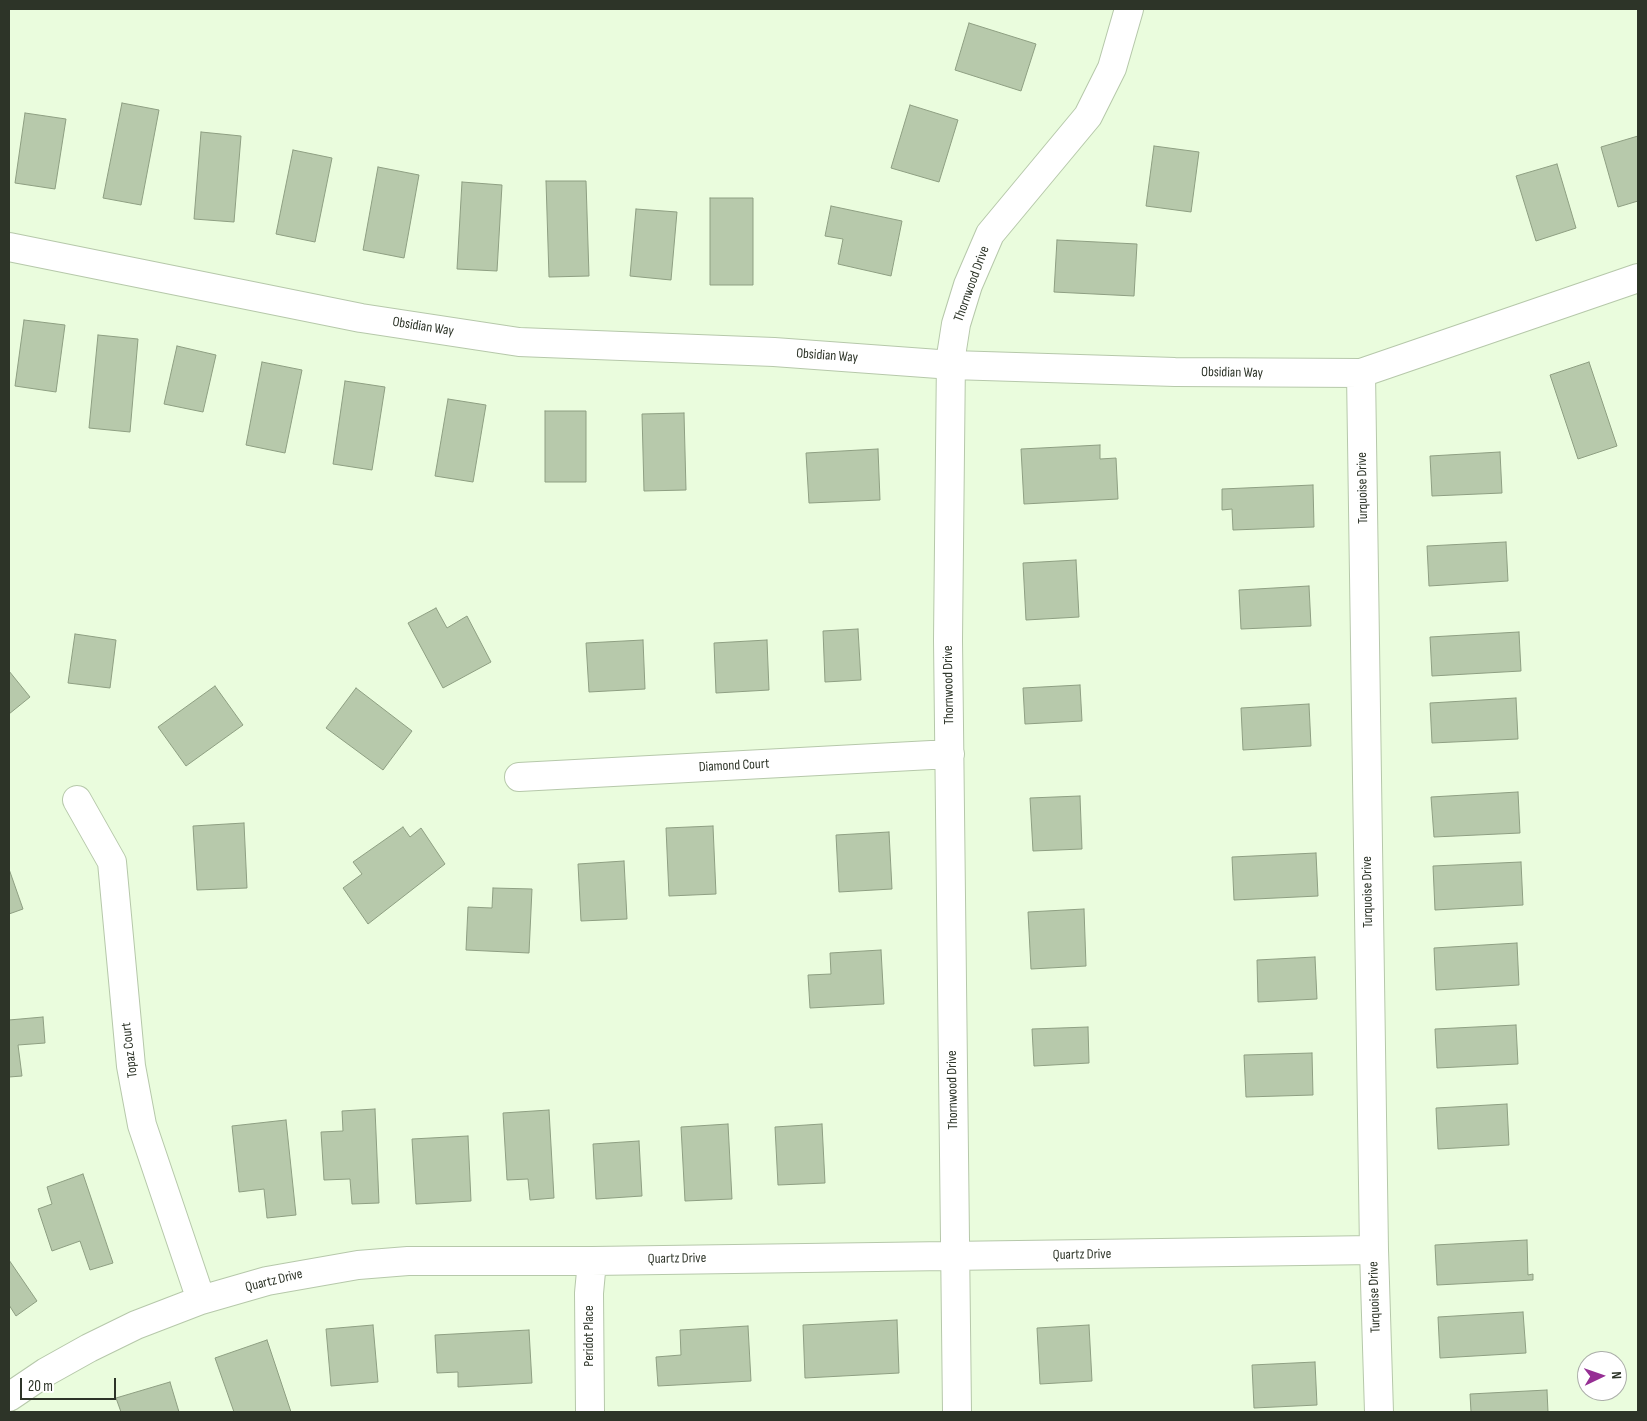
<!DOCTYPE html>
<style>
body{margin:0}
#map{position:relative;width:1647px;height:1421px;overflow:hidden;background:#eafcdd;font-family:"Sofia Sans Condensed",sans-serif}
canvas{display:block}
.frame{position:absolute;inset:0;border:10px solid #2d3428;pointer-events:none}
.north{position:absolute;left:1577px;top:1351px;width:50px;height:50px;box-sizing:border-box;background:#fff;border:1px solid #abaea9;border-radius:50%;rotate:87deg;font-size:14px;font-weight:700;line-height:20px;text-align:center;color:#2d3428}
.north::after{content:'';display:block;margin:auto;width:18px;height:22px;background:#962f94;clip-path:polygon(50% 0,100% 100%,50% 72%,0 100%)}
.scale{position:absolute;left:20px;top:1378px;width:96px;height:22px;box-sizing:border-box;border:2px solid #2d3428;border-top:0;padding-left:6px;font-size:15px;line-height:18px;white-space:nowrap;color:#2d3428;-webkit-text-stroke:4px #fff;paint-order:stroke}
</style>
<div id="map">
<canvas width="1647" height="1421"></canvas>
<div class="frame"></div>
<div class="north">N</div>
<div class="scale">20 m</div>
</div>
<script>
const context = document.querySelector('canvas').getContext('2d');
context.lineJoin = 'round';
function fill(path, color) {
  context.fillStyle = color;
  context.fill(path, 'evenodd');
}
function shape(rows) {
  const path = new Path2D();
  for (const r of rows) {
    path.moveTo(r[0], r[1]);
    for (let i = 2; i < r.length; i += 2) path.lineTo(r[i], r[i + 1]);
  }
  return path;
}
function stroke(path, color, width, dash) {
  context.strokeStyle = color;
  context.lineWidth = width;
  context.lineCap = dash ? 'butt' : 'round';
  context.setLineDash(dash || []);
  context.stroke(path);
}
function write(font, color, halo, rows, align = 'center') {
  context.font = font + ' "Sofia Sans Condensed",sans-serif';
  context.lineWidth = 4;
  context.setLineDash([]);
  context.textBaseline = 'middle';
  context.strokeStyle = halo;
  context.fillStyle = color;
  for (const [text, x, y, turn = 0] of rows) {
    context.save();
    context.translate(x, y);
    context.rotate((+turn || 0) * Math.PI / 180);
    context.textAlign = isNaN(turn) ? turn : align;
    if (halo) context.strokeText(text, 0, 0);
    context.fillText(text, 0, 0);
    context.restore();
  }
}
const building = shape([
 [969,23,1036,44,1021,91,955,70,969,23],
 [122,103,159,110,141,205,103,198,122,103],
 [910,105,958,120,939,182,891,168,910,105],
 [25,113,66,119,55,189,15,183,25,113],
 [201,132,241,136,234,222,194,219,201,132],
 [1638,136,1638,201,1618,207,1601,147,1638,136],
 [1154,146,1199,152,1191,212,1146,206,1154,146],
 [293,150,332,158,315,242,276,234,293,150],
 [1557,164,1576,228,1536,241,1516,176,1557,164],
 [378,167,419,175,404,258,363,250,378,167],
 [546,181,586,181,589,276,549,277,546,181],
 [462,182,502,185,497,271,457,269,462,182],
 [710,198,753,198,753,285,710,285,710,198],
 [831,206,902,221,891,276,838,264,843,239,825,236,831,206],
 [636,209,677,212,671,280,630,276,636,209],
 [1057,240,1137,244,1134,296,1054,292,1057,240],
 [24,320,65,325,56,392,15,386,24,320],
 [98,335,138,339,130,432,89,428,98,335],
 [177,346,216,355,203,412,164,404,177,346],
 [262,362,302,370,285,453,246,445,262,362],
 [1589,362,1617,446,1578,459,1550,375,1589,362],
 [345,381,385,387,372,470,333,464,345,381],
 [448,399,486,405,473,482,435,476,448,399],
 [545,411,586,411,586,482,545,482,545,411],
 [684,413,686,490,644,491,642,414,684,413],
 [1100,445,1100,459,1116,458,1118,499,1024,504,1021,449,1100,445],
 [878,449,880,500,809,503,806,453,878,449],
 [1500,452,1502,493,1432,496,1430,456,1500,452],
 [1313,485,1314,527,1233,530,1232,509,1222,510,1222,489,1313,485],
 [1506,542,1508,581,1429,586,1427,546,1506,542],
 [1076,560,1079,617,1026,620,1023,563,1076,560],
 [1309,586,1311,626,1241,629,1239,590,1309,586],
 [436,608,447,628,467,616,491,662,443,688,408,623,436,608],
 [858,629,861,680,825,682,823,631,858,629],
 [1519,632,1521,671,1432,676,1430,637,1519,632],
 [75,634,116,640,110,688,68,683,75,634],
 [643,640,645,689,589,692,586,643,643,640],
 [767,640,769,690,716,693,714,643,767,640],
 [9,671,30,697,9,714,9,671],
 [1080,685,1082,721,1025,724,1023,688,1080,685],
 [215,686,243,725,186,766,158,727,215,686],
 [356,688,412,731,383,770,326,728,356,688],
 [1516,698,1518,739,1432,743,1430,703,1516,698],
 [1309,704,1311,746,1243,750,1241,708,1309,704],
 [1518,792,1520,833,1434,837,1431,797,1518,792],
 [1080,796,1082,849,1033,851,1030,798,1080,796],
 [244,823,247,888,197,890,193,826,244,823],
 [713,826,716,894,669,896,666,828,713,826],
 [403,827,410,837,421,828,445,864,368,924,343,888,362,874,353,862,403,827],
 [889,832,892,889,839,892,836,835,889,832],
 [1316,853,1318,896,1234,900,1232,857,1316,853],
 [624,861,627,919,581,921,578,864,624,861],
 [1521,862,1523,905,1435,910,1433,866,1521,862],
 [9,869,23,909,9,914,9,869],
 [493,888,532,889,529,953,466,950,468,907,492,908,493,888],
 [1084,909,1086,966,1031,969,1028,912,1084,909],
 [1517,943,1519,985,1436,990,1434,948,1517,943],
 [881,950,884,1004,810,1008,808,975,831,974,830,953,881,950],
 [1315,957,1317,999,1258,1002,1257,960,1315,957],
 [43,1017,45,1043,18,1045,22,1076,9,1077,9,1020,43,1017],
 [1516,1025,1518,1064,1437,1068,1435,1029,1516,1025],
 [1088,1027,1089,1063,1034,1066,1032,1029,1088,1027],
 [1312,1053,1313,1095,1246,1097,1244,1055,1312,1053],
 [1507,1104,1509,1145,1438,1149,1436,1108,1507,1104],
 [375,1109,379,1203,352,1204,350,1179,324,1180,321,1132,343,1131,342,1111,375,1109],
 [549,1110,554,1198,530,1200,528,1179,507,1180,503,1113,549,1110],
 [286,1120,296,1215,267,1218,264,1189,239,1192,232,1126,286,1120],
 [728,1124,732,1199,685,1201,681,1127,728,1124],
 [822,1124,825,1183,778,1185,775,1127,822,1124],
 [468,1136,471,1201,416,1204,412,1139,468,1136],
 [639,1141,642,1196,596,1199,593,1144,639,1141],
 [83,1174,113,1263,90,1270,80,1241,52,1251,38,1209,52,1204,47,1187,83,1174],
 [1527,1240,1528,1275,1533,1274,1533,1280,1437,1285,1435,1245,1527,1240],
 [9,1260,37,1301,16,1316,9,1305,9,1260],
 [1523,1312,1526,1353,1440,1358,1438,1317,1523,1312],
 [897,1320,899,1373,805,1378,803,1325,897,1320],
 [373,1325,378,1382,331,1386,326,1329,373,1325],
 [1089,1325,1092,1381,1040,1384,1037,1328,1089,1325],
 [748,1326,751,1381,658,1386,656,1357,681,1355,680,1330,748,1326],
 [529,1330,532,1383,458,1387,458,1372,437,1373,435,1335,529,1330],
 [267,1340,291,1412,234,1412,215,1358,267,1340],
 [1315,1362,1317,1405,1254,1408,1252,1365,1315,1362],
 [170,1382,179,1412,121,1412,116,1398,170,1382],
 [1547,1390,1548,1412,1471,1412,1470,1394,1547,1390]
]);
fill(building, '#b7c9ab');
stroke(building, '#8e9f82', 1);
const street = shape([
 [9,247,361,318,519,342,774,352,952,365,1175,372,1361,373,1638,278],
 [1361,373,1374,1250,1379,1412],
 [519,777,950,754],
 [77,800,112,862,131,1066,142,1125,201,1300],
 [9,1397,46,1372,89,1348,136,1325,201,1300,267,1281,358,1265,408,1261,592,1261,1374,1250],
 [590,1412,589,1293,592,1261],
 [957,1412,948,640,951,356,956,324,968,285,990,234,1088,116,1112,68,1129,9]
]);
stroke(street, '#b6c8aa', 30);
stroke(street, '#fff', 28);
write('14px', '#2d3428', '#fff', [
 ["Thornwood Drive",972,284,-70],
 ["Obsidian Way",423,327,9],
 ["Obsidian Way",827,356,4],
 ["Obsidian Way",1232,373,1],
 ["Turquoise Drive",1363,488,-91],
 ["Thornwood Drive",949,685,-91],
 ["Diamond Court",734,766,-3],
 ["Turquoise Drive",1368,892,-91],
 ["Topaz Court",130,1050,-97],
 ["Thornwood Drive",953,1090,-91],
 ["Quartz Drive",1082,1255,-1],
 ["Quartz Drive",677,1259,-1],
 ["Quartz Drive",274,1281,-14],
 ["Turquoise Drive",1375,1297,-92],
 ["Peridot Place",589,1336,-90]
]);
</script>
